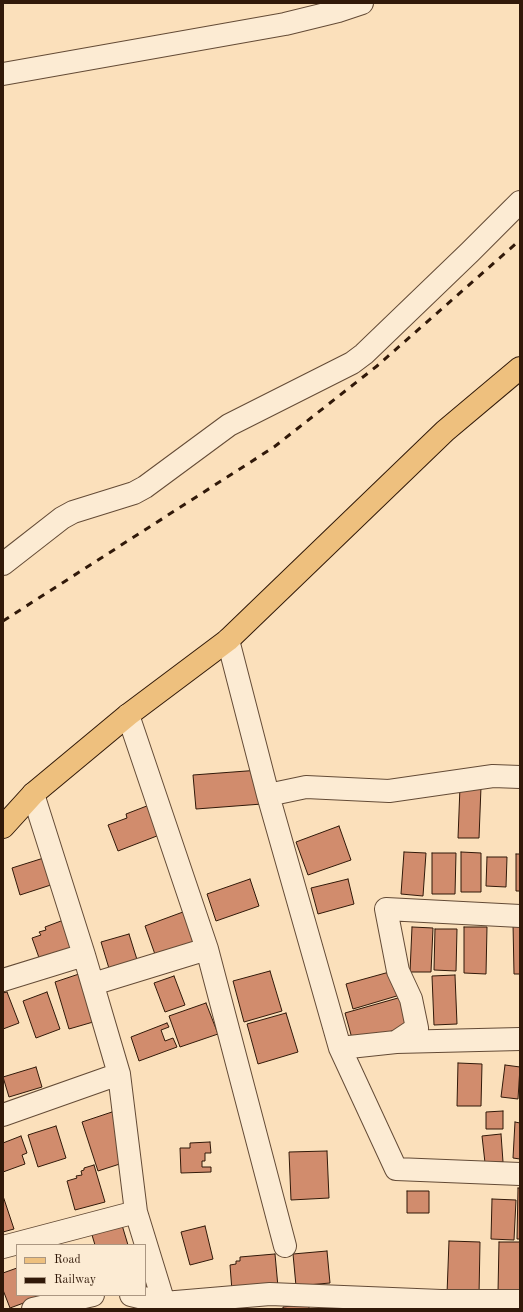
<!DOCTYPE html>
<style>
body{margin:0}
#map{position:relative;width:523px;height:1312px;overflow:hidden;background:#fbe0bb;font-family:"Old Standard TT",serif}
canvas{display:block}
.frame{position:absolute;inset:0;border:4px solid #311909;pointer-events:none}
.legend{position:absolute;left:16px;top:1244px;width:130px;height:52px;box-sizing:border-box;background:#fcebd3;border:1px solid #ab9782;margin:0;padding:5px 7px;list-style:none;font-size:12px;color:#311909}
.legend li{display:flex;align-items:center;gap:8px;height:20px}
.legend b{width:20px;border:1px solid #ab9782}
</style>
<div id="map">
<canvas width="523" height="1312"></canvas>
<div class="frame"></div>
<ul class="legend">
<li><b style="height:5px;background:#eec07e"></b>Road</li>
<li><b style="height:5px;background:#311909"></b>Railway</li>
</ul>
</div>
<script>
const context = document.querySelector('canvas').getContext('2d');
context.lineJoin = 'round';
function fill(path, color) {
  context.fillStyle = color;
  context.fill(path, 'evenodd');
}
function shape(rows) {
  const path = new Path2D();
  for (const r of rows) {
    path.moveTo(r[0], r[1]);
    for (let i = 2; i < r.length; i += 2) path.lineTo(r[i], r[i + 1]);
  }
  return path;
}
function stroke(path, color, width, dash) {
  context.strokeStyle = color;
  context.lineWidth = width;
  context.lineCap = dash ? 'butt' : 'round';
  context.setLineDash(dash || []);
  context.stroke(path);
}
const building = shape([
 [260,770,262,804,196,809,193,775,260,770],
 [460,787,481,787,479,838,458,838,460,787],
 [152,804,162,834,118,851,108,825,127,818,126,814,152,804],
 [339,826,351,860,308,875,296,842,339,826],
 [404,852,426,853,423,896,401,894,404,852],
 [461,852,481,853,481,892,461,892,461,852],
 [432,853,456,853,455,894,432,894,432,853],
 [516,854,520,854,520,891,516,891,516,854],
 [50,856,60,882,20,895,12,868,50,856],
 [487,857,507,857,506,887,486,886,487,857],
 [250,879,259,906,216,921,207,894,250,879],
 [348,879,354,904,318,914,311,888,348,879],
 [183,912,196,946,157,960,145,926,183,912],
 [69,918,81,951,42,966,32,938,41,935,39,932,46,930,45,927,69,918],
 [513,923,520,923,520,974,514,974,513,923],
 [412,927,433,928,431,972,410,972,412,927],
 [464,927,487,927,486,974,464,973,464,927],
 [435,929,457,929,456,971,434,970,435,929],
 [129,934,139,966,111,975,101,942,129,934],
 [270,971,282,1011,244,1022,233,981,270,971],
 [393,971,400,995,353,1009,346,984,393,971],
 [85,972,100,1020,69,1029,55,982,85,972],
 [455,975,457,1024,434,1025,432,976,455,975],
 [174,976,185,1005,165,1012,154,983,174,976],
 [7,992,19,1023,3,1029,3,993,7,992],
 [47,992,60,1029,36,1038,23,1001,47,992],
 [405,996,413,1025,353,1042,345,1013,405,996],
 [206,1003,218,1034,180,1047,169,1016,206,1003],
 [286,1013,298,1052,258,1064,247,1024,286,1013],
 [167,1023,169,1027,161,1030,165,1041,173,1038,177,1047,139,1061,131,1037,167,1023],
 [458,1063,482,1064,481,1106,457,1106,458,1063],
 [505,1065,520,1067,518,1099,501,1097,505,1065],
 [36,1067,42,1087,9,1097,3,1077,36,1067],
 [503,1111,503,1129,486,1129,486,1112,503,1111],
 [112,1112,129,1161,98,1171,82,1122,112,1112],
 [515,1122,520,1123,520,1159,513,1158,515,1122],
 [56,1126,66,1158,38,1167,28,1135,56,1126],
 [501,1134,503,1162,485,1163,482,1136,501,1134],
 [21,1136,27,1153,22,1155,25,1164,3,1172,3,1143,21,1136],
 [210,1142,211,1153,205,1153,205,1161,202,1161,202,1167,211,1167,211,1172,181,1173,180,1148,190,1148,190,1143,210,1142],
 [327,1151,329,1198,291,1200,289,1152,327,1151],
 [94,1165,105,1202,75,1210,67,1181,77,1178,76,1176,82,1175,81,1171,84,1170,84,1168,94,1165],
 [518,1188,520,1188,520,1239,517,1239,518,1188],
 [407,1191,429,1191,429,1213,407,1213,407,1191],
 [3,1196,14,1229,3,1232,3,1196],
 [492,1199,516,1200,514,1240,491,1239,492,1199],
 [122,1225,128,1245,95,1245,92,1235,122,1225],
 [205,1226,213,1259,190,1265,181,1232,205,1226],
 [449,1241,480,1242,479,1295,447,1294,449,1241],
 [499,1242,520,1242,520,1292,498,1292,499,1242],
 [327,1251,330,1283,296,1286,293,1254,327,1251],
 [275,1254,278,1287,232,1291,230,1265,236,1264,236,1261,240,1261,240,1257,275,1254],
 [17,1268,17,1295,40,1295,40,1297,10,1308,3,1290,3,1273,17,1268],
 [349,1300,350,1309,324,1309,323,1303,349,1300],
 [309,1304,309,1309,283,1309,283,1307,309,1304]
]);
fill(building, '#d18c6d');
stroke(building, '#311909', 1);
const minor = shape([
 [3,74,285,24,338,11,362,3],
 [3,564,62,518,73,512,134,493,145,487,229,425,352,363,364,354,470,252,520,202],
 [228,640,268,795,340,1048,396,1169,520,1174],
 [128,715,207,949,285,1246],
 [33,794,84,955,119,1074,136,1212,164,1303,164,1309],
 [268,795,306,787,389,791,493,776,520,777],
 [3,980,84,955],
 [93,984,207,949],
 [396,1042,417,1028,411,999,398,971,386,909,520,916],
 [340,1048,396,1042,520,1039],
 [3,1115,119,1074],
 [3,1247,136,1212],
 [131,1295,164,1303,270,1294,441,1301,520,1301],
 [33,1309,93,1295]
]);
const major = shape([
 [3,827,33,794,128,715,228,640,445,431,520,368]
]);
stroke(minor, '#644b36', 24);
stroke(major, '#311909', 24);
stroke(minor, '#fcebd3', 22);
stroke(major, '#eec07e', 22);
stroke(shape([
 [3,621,274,447,377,366,520,240]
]), '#311909', 3, [7, 7]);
</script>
